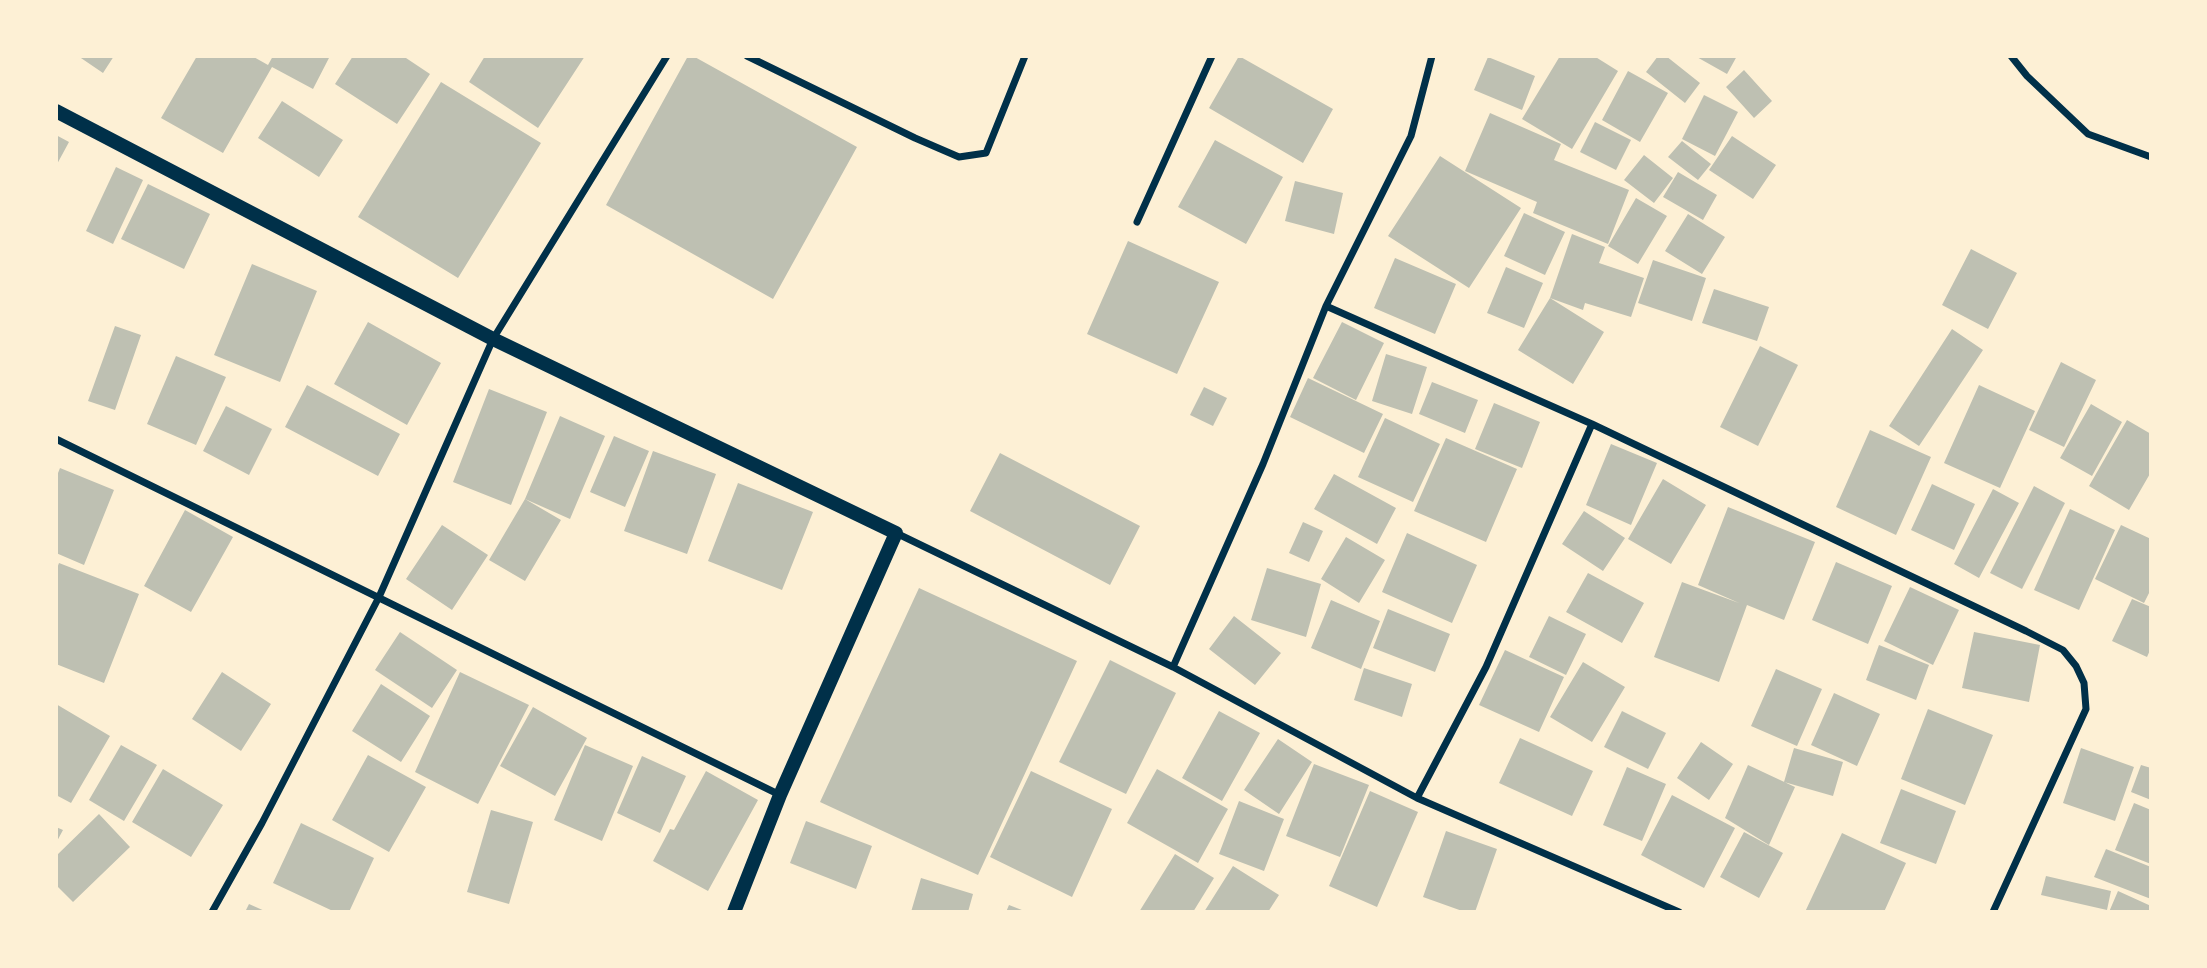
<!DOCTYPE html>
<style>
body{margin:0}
#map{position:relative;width:2207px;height:968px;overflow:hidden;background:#fdf0d5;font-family:Poppins,sans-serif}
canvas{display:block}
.frame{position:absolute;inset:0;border:58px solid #fdf0d5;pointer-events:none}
</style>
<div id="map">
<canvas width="2207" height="968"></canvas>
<div class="frame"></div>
</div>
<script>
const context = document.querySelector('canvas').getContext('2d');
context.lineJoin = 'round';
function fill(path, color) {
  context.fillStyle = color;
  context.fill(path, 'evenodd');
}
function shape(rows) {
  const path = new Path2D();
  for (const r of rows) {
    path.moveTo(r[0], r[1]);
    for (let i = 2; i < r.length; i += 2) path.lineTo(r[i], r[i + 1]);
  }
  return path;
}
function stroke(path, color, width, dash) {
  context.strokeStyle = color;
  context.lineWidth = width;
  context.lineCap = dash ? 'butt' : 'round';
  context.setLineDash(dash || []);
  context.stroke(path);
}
fill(shape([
 [78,56,114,56,103,73],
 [197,56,252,56,268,65,273,56,330,56,313,89,272,67,223,153,161,118],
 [353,56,403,56,430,74,397,124,335,84],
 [485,56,585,56,538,128,469,82],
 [688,56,693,56,857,147,773,299,606,205],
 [1239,56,1333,109,1303,163,1209,108],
 [1560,56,1594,56,1618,71,1572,149,1522,119],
 [1658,56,1666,56,1700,83,1685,103,1646,72],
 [1695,56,1737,56,1727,74],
 [1488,57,1535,76,1522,110,1474,90],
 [1744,70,1772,101,1754,118,1726,87],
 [1628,71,1668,93,1640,142,1602,120],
 [441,82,541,143,458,278,358,217],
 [1704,95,1738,112,1715,156,1682,139],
 [282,101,343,140,319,177,258,138],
 [1490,113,1561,144,1554,160,1629,190,1608,244,1533,213,1537,202,1465,171],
 [1595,122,1631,140,1616,170,1580,152],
 [56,135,69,142,56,166],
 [1732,136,1776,165,1753,199,1709,170],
 [1215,140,1283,177,1246,244,1178,207],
 [1682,141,1711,164,1698,180,1668,157],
 [1644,155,1673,178,1654,203,1624,180],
 [1440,156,1521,208,1469,288,1388,236],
 [116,167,143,180,113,244,86,231],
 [1678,172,1717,195,1703,220,1663,197],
 [1295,181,1343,193,1334,234,1285,221],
 [148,184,210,214,184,269,121,239],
 [1636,198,1667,216,1638,264,1608,246],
 [1524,213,1565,232,1545,275,1504,256],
 [1688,214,1725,237,1702,274,1665,251],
 [1572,234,1605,247,1599,263,1644,278,1631,317,1585,303,1583,310,1550,298,1604,332,1573,384,1518,350,1550,298],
 [1128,241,1219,282,1177,374,1087,334],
 [1971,249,2017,273,1988,329,1942,305],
 [1395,258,1456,284,1435,334,1374,308],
 [1653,260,1706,278,1692,321,1638,303],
 [252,264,317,291,280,382,214,355],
 [1506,267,1543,283,1524,328,1487,313],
 [1714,289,1769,307,1757,341,1702,323],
 [368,322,441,363,407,425,334,384],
 [1342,322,1384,343,1356,400,1313,378],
 [115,326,141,335,115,410,88,401],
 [1952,329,1983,350,1919,446,1889,426],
 [1760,346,1798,365,1758,446,1720,427],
 [1386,354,1427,367,1412,414,1372,401],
 [176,356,226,377,196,445,147,424],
 [2061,362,2096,380,2064,447,2029,430],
 [1308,378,1383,414,1364,453,1290,417],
 [1432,382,1478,400,1465,433,1419,414],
 [307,385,400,434,378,476,285,427],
 [1979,385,2035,411,2000,488,1944,463],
 [1204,387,1227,398,1213,426,1190,415],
 [489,389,547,412,511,505,453,482],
 [1494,403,1540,422,1522,468,1475,449],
 [2091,404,2122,422,2092,476,2060,458],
 [226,406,272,429,249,475,203,451],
 [560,416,605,436,570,519,525,499,561,520,525,581,489,560,525,499],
 [1385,418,1440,444,1413,502,1358,477],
 [2127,420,2151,434,2151,472,2129,510,2089,486],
 [1870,430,1931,457,1896,535,1836,507],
 [614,436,649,451,625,507,590,492],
 [1446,438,1517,469,1486,542,1414,511],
 [1611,444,1657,463,1631,525,1586,505],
 [653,451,716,474,687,554,624,531],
 [1000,453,1140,526,1110,585,970,511],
 [60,468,114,490,84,565,56,553,56,478],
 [1334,474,1396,508,1377,544,1314,509],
 [1663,479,1706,505,1671,564,1628,539],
 [738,483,813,512,782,590,708,561],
 [1932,484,1975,504,1954,550,1911,530],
 [2034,486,2065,503,2022,589,1990,573],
 [1993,489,2019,503,1979,578,1954,564],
 [1728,507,1815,542,1784,620,1747,605,1719,682,1654,657,1682,582,1739,603,1698,585],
 [2070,509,2115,530,2079,610,2034,590],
 [185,510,233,537,191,612,144,586],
 [1584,511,1625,538,1603,571,1562,544],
 [1303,522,1323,531,1309,562,1289,553],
 [442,525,488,555,452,610,406,579],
 [2121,525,2151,539,2151,589,2144,603,2095,579],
 [1407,533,1477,565,1452,623,1382,592],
 [1346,537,1385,560,1359,603,1321,579],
 [1836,562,1892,586,1868,644,1812,620],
 [59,563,139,594,104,683,56,664,56,571],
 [1267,568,1321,584,1306,637,1251,620],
 [1588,573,1644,603,1622,643,1566,612],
 [1910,587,1959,610,1933,665,1884,641],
 [919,588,1077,661,978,875,820,802],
 [2132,599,2151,607,2151,648,2147,657,2112,641],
 [1331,600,1380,621,1361,669,1311,648],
 [1388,609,1450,634,1435,672,1373,648],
 [1234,616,1281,653,1255,685,1209,649],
 [1549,616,1586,634,1566,675,1529,657],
 [400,632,457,670,432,708,375,670],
 [1974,632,2040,645,2029,702,1962,688],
 [1879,645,1929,665,1916,700,1866,680],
 [1505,650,1564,677,1539,732,1479,705],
 [1110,660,1176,693,1126,794,1059,762],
 [1583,662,1625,687,1592,742,1550,717],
 [1364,668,1412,684,1402,717,1354,700],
 [1776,669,1822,689,1797,746,1751,726],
 [222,672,271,704,241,751,192,719],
 [460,672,529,705,478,804,415,772],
 [381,684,430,716,401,762,352,731],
 [1834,693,1880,714,1857,766,1811,745],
 [56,704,110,736,71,803,56,795],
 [533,707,587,738,555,796,500,766],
 [1928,709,1993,735,1965,805,1901,779],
 [1219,711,1260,733,1222,801,1182,778],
 [1622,711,1666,733,1648,769,1604,747],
 [1520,738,1593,771,1572,816,1499,783],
 [1278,739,1312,762,1279,814,1244,790],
 [1701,742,1733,764,1709,800,1677,778],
 [121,745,157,765,124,821,89,800],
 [585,745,633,766,602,841,554,820],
 [1794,748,1843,762,1833,796,1784,782],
 [2081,748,2134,767,2115,821,2063,803],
 [368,755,426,787,389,852,332,820],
 [642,756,686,776,660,833,617,813],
 [1314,764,1369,785,1340,857,1286,836],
 [1748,765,1795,787,1769,845,1725,818],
 [2141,765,2151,768,2151,800,2131,792],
 [1627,767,1666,784,1642,841,1603,825],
 [163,769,223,805,191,857,132,822],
 [1157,769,1228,809,1198,863,1127,823],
 [706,771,758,800,708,891,653,861,670,829,674,830],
 [1031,771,1112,809,1072,897,990,857],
 [1901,789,1956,811,1936,864,1880,843],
 [1370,791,1418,812,1377,907,1329,886],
 [1672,795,1735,828,1704,888,1641,855],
 [1239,801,1284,819,1264,871,1219,854],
 [2134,803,2151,810,2151,864,2115,850],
 [491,810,533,822,509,904,467,892],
 [99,814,130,847,73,902,56,885,56,856],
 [806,821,872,846,856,889,790,863],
 [301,823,374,858,349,912,335,912,273,883],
 [56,827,63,830,56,843],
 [1446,831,1497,849,1475,912,1465,912,1423,897],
 [1744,832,1783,853,1759,898,1720,877],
 [1842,833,1906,863,1884,912,1805,912],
 [2106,849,2151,867,2151,899,2094,877],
 [1175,854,1214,878,1193,912,1139,912],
 [1233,866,1279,895,1268,912,1204,912],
 [2046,876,2111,891,2107,910,2041,895],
 [921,878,973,894,968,912,911,912],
 [2118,891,2151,906,2151,912,2109,912],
 [249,904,267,912,245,912],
 [1009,905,1027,912,1006,912]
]), '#bec0b2');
stroke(shape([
 [747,56,915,138,959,157,986,153,1025,56],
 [2011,56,2027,76,2088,134,2151,157],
 [1137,222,1212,56],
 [1326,306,1411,136,1432,56],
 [56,439,780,795],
 [896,533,1173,667,1417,798,1679,912],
 [1173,667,1263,464,1326,306,1592,424,2026,631,2063,650,2076,666,2084,683,2086,709,1993,912],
 [1417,798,1486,667,1592,424],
 [212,912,262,823,379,597,493,339,667,56]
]), '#003049', 7);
stroke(shape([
 [56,111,493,339,896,533,780,795,734,912]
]), '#003049', 14);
</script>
